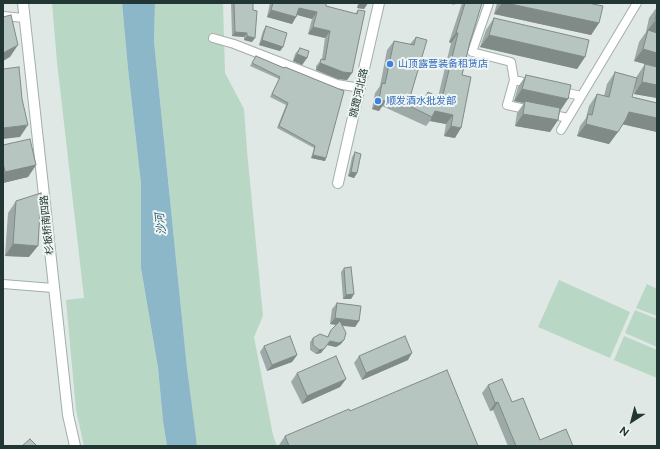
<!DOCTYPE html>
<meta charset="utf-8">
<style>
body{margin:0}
#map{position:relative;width:660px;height:449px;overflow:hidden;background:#dfe8e5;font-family:Raleway,sans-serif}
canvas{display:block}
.frame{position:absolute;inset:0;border:4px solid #223633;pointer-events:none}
.north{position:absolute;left:612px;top:401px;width:40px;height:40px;-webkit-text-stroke:3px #eef5f3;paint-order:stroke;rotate:216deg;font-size:11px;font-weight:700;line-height:16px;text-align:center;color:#223633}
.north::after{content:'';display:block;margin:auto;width:14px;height:18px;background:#223633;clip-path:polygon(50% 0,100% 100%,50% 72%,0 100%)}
</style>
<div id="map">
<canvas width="660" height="449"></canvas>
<div class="frame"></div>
<div class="north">N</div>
</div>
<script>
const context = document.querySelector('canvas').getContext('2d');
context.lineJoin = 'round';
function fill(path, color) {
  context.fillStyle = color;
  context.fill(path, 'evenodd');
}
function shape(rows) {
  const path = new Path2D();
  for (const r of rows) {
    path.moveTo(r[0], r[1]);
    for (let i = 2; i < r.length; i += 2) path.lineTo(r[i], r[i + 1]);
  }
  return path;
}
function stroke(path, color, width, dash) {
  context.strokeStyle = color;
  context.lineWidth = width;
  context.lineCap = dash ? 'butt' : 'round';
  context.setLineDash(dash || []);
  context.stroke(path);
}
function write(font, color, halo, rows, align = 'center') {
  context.font = font + ' Raleway,"Noto Sans SC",sans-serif';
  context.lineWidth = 4;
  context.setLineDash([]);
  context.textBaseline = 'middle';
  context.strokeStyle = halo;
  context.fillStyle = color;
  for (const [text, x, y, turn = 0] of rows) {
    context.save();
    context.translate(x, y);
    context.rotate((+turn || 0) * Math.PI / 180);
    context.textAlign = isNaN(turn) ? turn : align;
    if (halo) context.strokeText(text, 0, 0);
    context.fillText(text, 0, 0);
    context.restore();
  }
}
fill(shape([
 [52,3,122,3,128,69,141,184,141,268,158,368,163,421,167,446,84,446,76,410,66,300,84,298,57,62],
 [155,3,223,3,225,73,244,109,247,151,263,316,254,337,273,435,277,446,197,446,192,417,154,41],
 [559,280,630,312,610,358,538,327],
 [647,284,657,289,657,316,636,308],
 [635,310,657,319,657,347,625,333],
 [624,336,657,350,657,378,614,360]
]), '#b9d7c5');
fill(shape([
 [122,3,155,3,154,41,187,368,197,446,167,446,163,421,158,368,141,268,141,184,128,69]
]), '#8cb7c8');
const minor = shape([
 [489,3,472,52,511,62,514,80],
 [3,16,24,18],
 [213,38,234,44,337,84,360,88],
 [560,91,581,96],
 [530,110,507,105,514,80,532,84],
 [549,114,568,118],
 [561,130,637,3],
 [3,284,53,288]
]);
const tertiary = shape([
 [23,3,68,415,75,446],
 [338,183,379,3]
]);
stroke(minor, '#a3afac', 10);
stroke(tertiary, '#a3afac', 12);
stroke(minor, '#fff', 8);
stroke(tertiary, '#fff', 10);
fill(shape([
 [231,3,253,3,252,42,244,40,244,37,232,36],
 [270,3,326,3,326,6,355,14,358,10,352,73,347,80,338,79,316,70,316,66,322,59,325,38,308,34,312,19,297,15,296,17,292,24,267,17],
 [358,3,368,3,364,9,357,8],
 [449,3,455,3,454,5],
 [462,3,482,3,470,42,462,75,455,138,444,136,446,124,430,121,426,126,382,106,379,111,372,109,375,93,380,86,387,50,394,41,410,44,416,37,410,97,421,102,428,92,438,97,451,43,449,42],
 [497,3,588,3,599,23,591,35,494,14],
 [657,7,657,98,634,94,635,86,632,97,657,103,657,132,623,124,609,144,577,136,580,126,586,118,589,106,597,94,604,96,607,84,615,72,636,78,637,76,645,64,648,65,634,61,639,42,646,32,649,18],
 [494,18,585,57,577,69,480,47,486,30],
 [266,26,283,47,280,51,259,45,263,31],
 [300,48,307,58,302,65,293,61,295,54],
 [255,58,284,68,326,158,325,161,311,158,314,148,277,128,286,105,270,97,279,79,250,66],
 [526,75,560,111,558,120,550,132,515,126,517,113,524,103,514,101,518,87],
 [3,145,36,165,28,177,3,183],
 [355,152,357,173,354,178,348,176,352,157],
 [16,201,29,257,5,256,8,213],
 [344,268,354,294,351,299,343,299,341,272],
 [337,303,359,321,355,327,342,326,341,344,336,347,327,345,321,353,316,354,310,350,310,342,313,338,327,337,331,330,336,325,330,324,332,309],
 [264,346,297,355,292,362,267,371,260,352],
 [359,356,408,360,362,380,354,363],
 [297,373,346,379,340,387,302,404,291,382],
 [488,385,512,402,540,440,573,446,508,446,493,410,490,411,482,393],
 [350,411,478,446,280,446,279,445,285,436]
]), '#9da9a6');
fill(shape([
 [360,3,368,3,364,9,357,8],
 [502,3,506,3,599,23,591,35,494,14],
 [299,8,317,12,312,19,294,14],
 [271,10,296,17,292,24,267,17],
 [655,21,657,22,657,35,647,31],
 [313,27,330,31,325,38,308,34],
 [235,32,247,33,244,37,232,36],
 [456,33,458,33,451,43,449,42],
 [489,35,585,57,577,69,480,47],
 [247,36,255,38,252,42,244,40],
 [262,40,283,47,280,51,259,45],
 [18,45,10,57,3,61,3,53],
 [643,49,657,53,657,67,634,61],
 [297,54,307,58,302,65,293,61],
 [320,63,352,73,347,80,338,79,316,70],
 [642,82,657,85,657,98,634,94],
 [522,89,568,99,560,111,525,101,524,103,514,101],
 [379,100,386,101,379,111,372,109],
 [435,111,453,115,446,124,430,121],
 [629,112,657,118,657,132,621,124],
 [523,114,558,120,550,132,515,126],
 [586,124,618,132,609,144,577,136],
 [28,125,20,137,3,139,3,128],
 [451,126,461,128,455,138,444,136],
 [313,155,326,158,325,161,311,158],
 [36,165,28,177,3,183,3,175,5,172],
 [351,172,357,173,354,178,348,176],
 [13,244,38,246,29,257,5,256],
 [354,294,351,299,343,299,346,295],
 [335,318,359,321,355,327,330,324],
 [344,340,341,344,336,347,327,345,321,353,316,354,319,350,330,341],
 [412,353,408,360,362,380,366,373],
 [297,355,292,362,267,371,272,365],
 [346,379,340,387,302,404,307,396],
 [498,402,493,410,490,411,495,403]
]), '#808a87');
const building = shape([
 [234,3,253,3,253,10,257,11,255,38,247,36,247,33,235,32,234,3],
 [273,3,326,3,326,6,357,14,358,10,365,11,352,73,343,72,320,63,321,59,325,60,330,31,313,27,317,12,299,8,296,17,271,10,273,3],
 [465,3,482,3,470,42,462,75,471,77,461,128,451,126,453,115,435,111,432,117,387,95,386,101,379,100,382,83,385,84,394,41,414,45,416,37,427,40,410,97,423,103,428,92,442,99,458,33,456,33,465,3],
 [506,3,588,3,603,6,599,23,506,3],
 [657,10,657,22,655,21,657,10],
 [11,15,18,45,3,53,3,17,11,15],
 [494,18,589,40,585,57,489,35,494,18],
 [266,26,287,33,283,47,262,40,266,26],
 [648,30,657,33,657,53,643,49,648,30],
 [300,48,309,51,307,58,297,54,300,48],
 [256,56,284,68,285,67,344,91,326,158,313,155,315,146,279,126,288,103,272,94,280,77,252,63,256,56],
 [645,64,657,67,657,85,642,82,645,64],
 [19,67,22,99,28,125,3,128,3,69,19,67],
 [615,72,637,78,632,97,657,103,657,118,629,112,626,119,618,132,586,124,588,114,592,115,597,94,609,97,615,72],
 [526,75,571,85,568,99,522,89,526,75],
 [525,101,560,108,558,120,523,114,525,101],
 [30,139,36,165,5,172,3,163,3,145,30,139],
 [355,152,361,154,357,173,351,172,355,152],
 [41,193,38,246,13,244,16,201,41,193],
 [351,267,354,294,346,295,344,268,351,267],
 [337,303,361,306,359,321,335,318,337,303],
 [340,321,346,333,344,340,339,343,330,341,324,349,319,350,313,345,313,338,320,334,328,337,331,330,340,321],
 [290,336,297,355,272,365,264,346,290,336],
 [405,336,412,353,366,373,359,356,405,336],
 [336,356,346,379,307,396,297,373,336,356],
 [447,370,478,446,289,446,285,436,349,409,350,411,447,370],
 [502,379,512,402,523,398,540,440,566,429,573,446,516,446,498,402,495,403,488,385,502,379],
 [30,439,37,446,22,446,30,439]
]);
fill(building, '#b7c5c1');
stroke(building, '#808a87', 1);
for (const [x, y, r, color] of [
 [390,64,4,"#3f7fe0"],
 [378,101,4,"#3f7fe0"]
]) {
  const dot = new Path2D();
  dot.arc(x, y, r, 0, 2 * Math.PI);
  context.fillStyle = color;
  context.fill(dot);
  stroke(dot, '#eef5f3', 1.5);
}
write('10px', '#366cbe', '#eef5f3', [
 ["山顶露营装备租赁店",398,64],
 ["顺发酒水批发部",386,101]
], 'left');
write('10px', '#223633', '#eef5f3', [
 ["跳蹬河北路",359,93,-77],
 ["杉板桥南四路",47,225,-96]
]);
write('italic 11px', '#23566a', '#eef5f3', [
 ["沙河",161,224,-96]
]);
</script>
